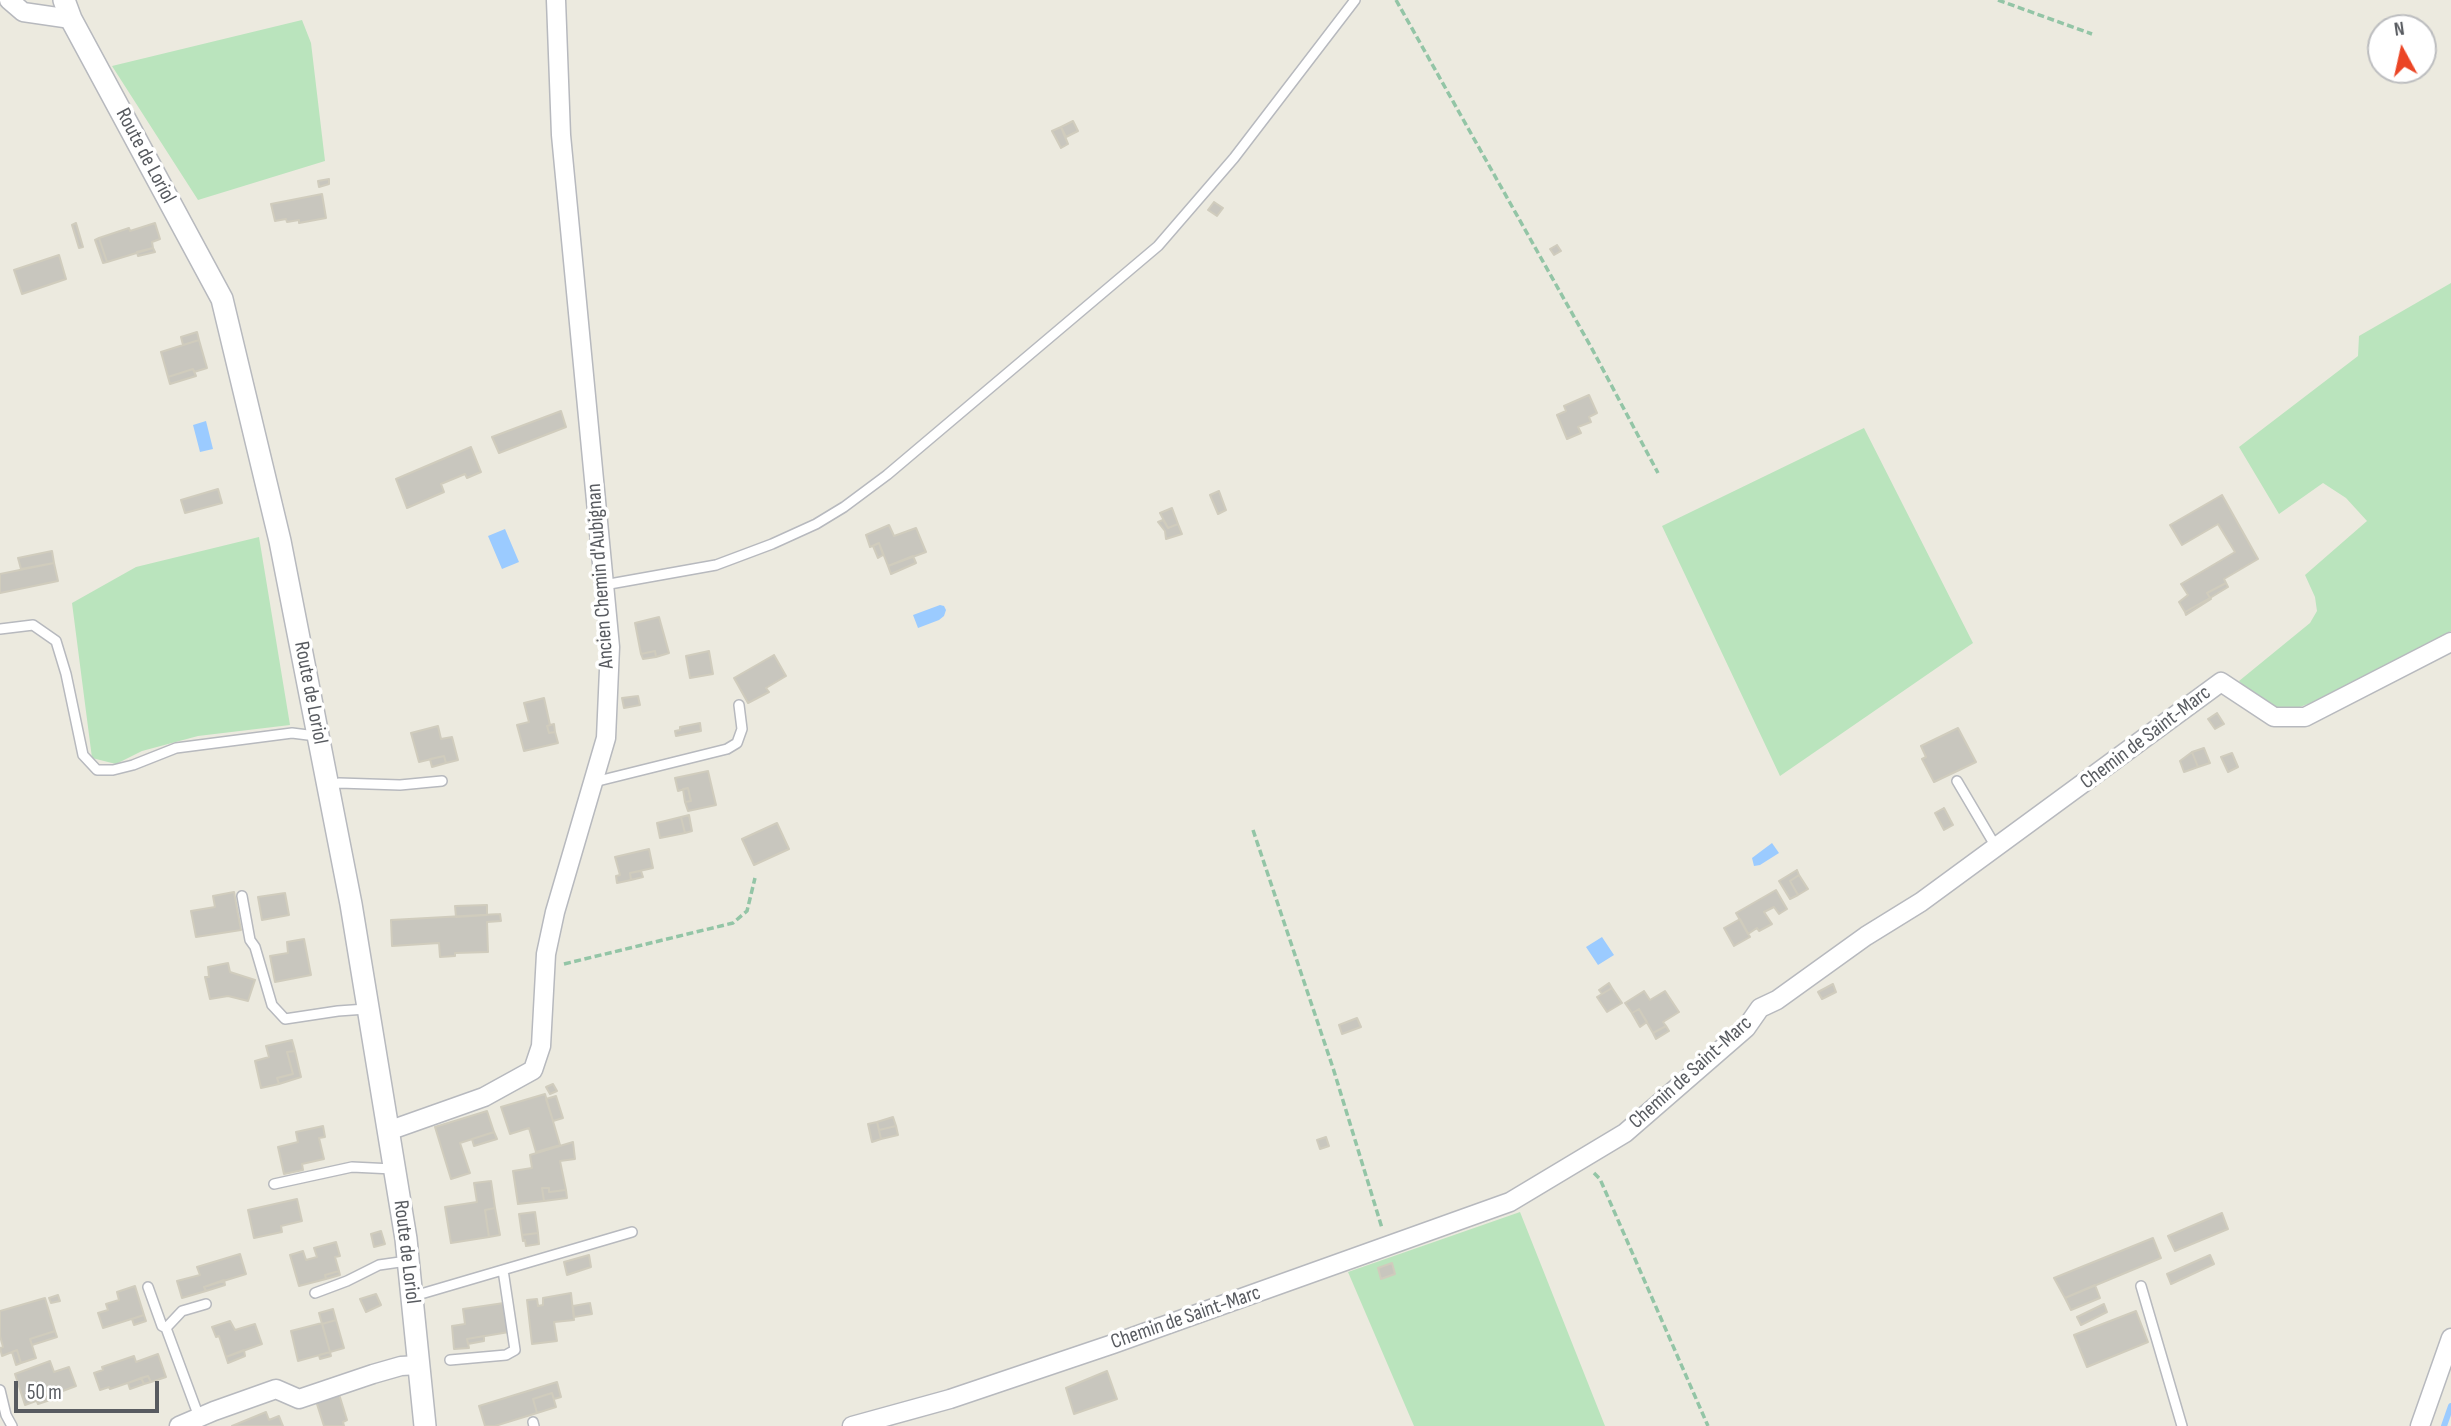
<!DOCTYPE html>
<style>
body{margin:0}
#map{position:relative;width:2451px;height:1426px;overflow:hidden;background:#eceadf;font-family:"Sofia Sans Condensed",sans-serif}
canvas{display:block}
.north{position:absolute;left:2367px;top:14px;width:70px;height:70px;box-sizing:border-box;background:#fff;border:2px solid #bcbdbf;border-radius:50%;rotate:352deg;font-size:19px;font-weight:700;line-height:28px;text-align:center;color:#585b60}
.north::after{content:'';display:block;margin:auto;width:24px;height:32px;background:#eb4525;clip-path:polygon(50% 0,100% 100%,50% 72%,0 100%)}
.scale{position:absolute;left:14px;top:1381px;width:145px;height:32px;box-sizing:border-box;border:4px solid #585b60;border-top:0;padding-left:9px;font-size:21px;line-height:24px;white-space:nowrap;color:#585b60;-webkit-text-stroke:5px #fff;paint-order:stroke}
</style>
<div id="map">
<canvas width="2451" height="1426"></canvas>
<div class="north">N</div>
<div class="scale">50 m</div>
</div>
<script>
const context = document.querySelector('canvas').getContext('2d');
context.lineJoin = 'round';
function fill(path, color) {
  context.fillStyle = color;
  context.fill(path, 'evenodd');
}
function shape(rows) {
  const path = new Path2D();
  for (const r of rows) {
    path.moveTo(r[0], r[1]);
    for (let i = 2; i < r.length; i += 2) path.lineTo(r[i], r[i + 1]);
  }
  return path;
}
function stroke(path, color, width, dash) {
  context.strokeStyle = color;
  context.lineWidth = width;
  context.lineCap = dash ? 'butt' : 'round';
  context.setLineDash(dash || []);
  context.stroke(path);
}
function write(font, color, halo, rows, align = 'center') {
  context.font = font + ' "Sofia Sans Condensed",sans-serif';
  context.lineWidth = 7;
  context.setLineDash([]);
  context.textBaseline = 'middle';
  context.strokeStyle = halo;
  context.fillStyle = color;
  for (const [text, x, y, turn = 0] of rows) {
    context.save();
    context.translate(x, y);
    context.rotate((+turn || 0) * Math.PI / 180);
    context.textAlign = isNaN(turn) ? turn : align;
    if (halo) context.strokeText(text, 0, 0);
    context.fillText(text, 0, 0);
    context.restore();
  }
}
fill(shape([
 [302,20,311,43,325,161,198,200,112,66],
 [2451,283,2451,631,2327,697,2278,715,2264,708,2239,681,2310,623,2317,611,2315,597,2305,575,2367,521,2346,498,2323,483,2279,514,2239,447,2358,356,2359,336],
 [1864,428,1973,643,1780,776,1662,526],
 [259,537,290,725,198,736,142,751,116,764,92,758,72,603,136,567],
 [1520,1212,1605,1426,1414,1426,1348,1272]
]), '#bae4bd');
fill(shape([
 [206,421,213,449,200,452,193,425],
 [505,529,519,562,502,569,488,536],
 [940,605,944,606,946,610,944,616,939,620,918,628,913,615],
 [1772,843,1779,853,1760,865,1754,866,1752,858],
 [1602,937,1614,955,1598,965,1586,947]
]), '#9bcbff');
stroke(shape([
 [2444,1426,2451,1406]
]), '#9bcbff', 6);
const building = shape([
 [1073,121,1078,131,1066,137,1061,127,1073,121],
 [1061,127,1068,144,1061,148,1052,131,1061,127],
 [329,179,329,184,319,187,318,181,329,179],
 [322,194,326,218,299,223,299,220,287,222,286,219,275,221,271,204,322,194],
 [1214,202,1223,208,1217,216,1208,210,1214,202],
 [76,223,83,247,79,248,72,225,76,223],
 [155,223,160,239,152,242,153,248,107,262,99,238,129,228,130,231,155,223],
 [99,238,107,262,103,263,95,240,99,238],
 [1557,245,1561,251,1554,255,1550,249,1557,245],
 [153,248,155,252,138,256,137,252,153,248],
 [59,255,66,279,22,294,14,270,59,255],
 [197,332,199,340,183,345,181,337,197,332],
 [199,340,207,368,194,372,193,369,168,377,161,352,199,340],
 [193,369,196,376,170,384,168,377,193,369],
 [1589,395,1597,413,1589,417,1591,422,1578,427,1581,433,1567,439,1557,415,1566,411,1564,406,1589,395],
 [561,411,566,427,499,453,492,437,561,411],
 [471,447,481,472,467,478,465,474,441,484,444,492,407,508,396,479,471,447],
 [218,489,222,503,185,513,181,500,218,489],
 [1219,491,1226,510,1218,514,1210,495,1219,491],
 [2222,495,2258,559,2224,579,2226,583,2207,593,2210,598,2185,612,2179,602,2188,595,2181,584,2235,552,2218,524,2182,545,2170,525,2222,495],
 [1172,508,1178,524,1168,528,1160,513,1172,508],
 [1163,520,1168,528,1178,524,1182,534,1166,539,1165,531,1158,522,1163,520],
 [889,525,894,536,916,528,926,552,888,566,879,543,870,547,866,535,889,525],
 [879,543,883,555,878,558,873,546,879,543],
 [52,551,54,563,21,569,18,558,52,551],
 [913,556,916,563,891,574,888,566,913,556],
 [54,563,58,581,0,593,0,574,54,563],
 [2226,583,2228,587,2210,598,2207,593,2226,583],
 [2210,598,2211,599,2186,615,2185,612,2210,598],
 [659,617,669,653,656,657,655,651,641,654,635,623,659,617],
 [655,651,656,657,643,659,641,654,655,651],
 [709,651,713,674,690,678,686,656,709,651],
 [774,655,786,676,766,688,769,692,748,703,734,678,774,655],
 [638,696,640,705,624,708,622,698,638,696],
 [544,698,550,725,547,726,549,733,555,732,558,743,524,751,517,725,529,722,524,703,544,698],
 [2217,713,2224,724,2215,729,2208,719,2217,713],
 [700,723,701,731,676,736,675,731,680,730,680,727,700,723],
 [554,724,555,732,549,733,547,726,554,724],
 [438,726,441,739,452,737,458,760,446,763,444,756,419,762,411,733,438,726],
 [1958,728,1976,762,1934,782,1922,759,1926,757,1921,746,1958,728],
 [2204,748,2210,763,2198,767,2192,752,2204,748],
 [2192,752,2198,767,2184,772,2180,761,2192,752],
 [2232,753,2238,767,2228,772,2221,757,2232,753],
 [444,756,446,763,432,767,430,759,444,756],
 [708,771,716,805,688,811,685,802,691,801,688,788,678,791,675,778,708,771],
 [688,788,691,801,685,802,683,789,688,788],
 [1944,808,1953,825,1944,830,1935,813,1944,808],
 [689,815,692,831,685,833,681,817,689,815],
 [681,817,685,833,660,838,657,823,681,817],
 [777,823,789,849,754,865,742,839,777,823],
 [649,849,653,868,630,873,631,880,617,883,616,876,620,875,615,857,649,849],
 [1797,870,1799,875,1790,881,1798,895,1790,899,1779,881,1797,870],
 [641,871,643,877,631,880,630,873,641,871],
 [1799,875,1808,889,1798,895,1790,881,1799,875],
 [1776,890,1787,909,1779,914,1774,907,1764,912,1772,924,1759,931,1757,928,1748,934,1736,913,1776,890],
 [234,892,241,930,196,937,191,911,215,907,213,896,234,892],
 [285,893,289,915,262,920,258,897,285,893],
 [487,905,487,915,456,917,455,906,487,905],
 [500,914,501,921,487,922,488,952,455,953,455,956,440,957,439,943,392,946,391,920,500,914],
 [1740,919,1750,937,1734,946,1724,928,1740,919],
 [304,939,311,975,275,982,270,956,288,953,287,942,304,939],
 [228,963,230,972,255,980,248,1001,228,996,210,999,205,977,209,977,208,967,228,963],
 [1609,983,1612,988,1602,994,1599,990,1609,983],
 [1833,984,1836,992,1822,999,1818,992,1833,984],
 [1612,988,1622,1003,1607,1012,1597,997,1612,988],
 [1644,991,1650,1000,1665,991,1679,1012,1663,1022,1666,1026,1653,1033,1639,1009,1632,1013,1625,1003,1644,991],
 [1639,1009,1647,1022,1640,1027,1632,1013,1639,1009],
 [1357,1018,1361,1027,1342,1034,1339,1025,1357,1018],
 [1666,1026,1669,1031,1656,1039,1653,1033,1666,1026],
 [292,1040,295,1051,287,1052,293,1074,277,1078,279,1084,261,1088,255,1061,269,1057,266,1046,292,1040],
 [295,1051,301,1077,279,1084,277,1078,293,1074,287,1052,295,1051],
 [553,1084,557,1091,550,1094,546,1087,553,1084],
 [545,1094,560,1145,536,1152,529,1128,510,1134,501,1107,545,1094],
 [556,1096,563,1118,553,1121,546,1099,556,1096],
 [487,1111,494,1132,460,1143,470,1173,451,1179,435,1127,487,1111],
 [893,1117,896,1126,879,1130,877,1122,893,1117],
 [877,1122,881,1139,872,1142,868,1124,877,1122],
 [323,1126,325,1137,319,1138,324,1159,302,1164,303,1170,284,1174,278,1147,298,1142,296,1132,323,1126],
 [896,1126,898,1135,881,1139,879,1130,896,1126],
 [494,1132,497,1139,474,1146,472,1139,494,1132],
 [1326,1137,1329,1146,1320,1149,1317,1140,1326,1137],
 [573,1142,575,1159,560,1161,566,1190,549,1192,549,1188,542,1188,544,1201,518,1204,513,1171,532,1168,530,1155,573,1142],
 [491,1181,495,1208,485,1210,489,1237,451,1243,445,1207,477,1202,474,1183,491,1181],
 [542,1188,549,1188,549,1192,566,1190,567,1198,544,1201,542,1188],
 [297,1199,302,1221,281,1226,282,1232,254,1238,248,1210,297,1199],
 [495,1208,500,1235,489,1237,485,1210,495,1208],
 [535,1212,538,1233,522,1235,519,1214,535,1212],
 [2222,1213,2228,1229,2175,1251,2168,1236,2222,1213],
 [381,1231,385,1244,374,1247,371,1234,381,1231],
 [538,1233,539,1244,526,1246,525,1240,523,1241,522,1235,538,1233],
 [2153,1238,2161,1258,2065,1298,2054,1278,2153,1238],
 [336,1242,340,1256,335,1257,339,1271,325,1275,326,1279,299,1286,290,1255,303,1251,306,1260,317,1257,314,1248,336,1242],
 [240,1254,246,1274,204,1287,206,1291,182,1298,177,1281,200,1275,197,1267,240,1254],
 [589,1255,591,1267,567,1275,564,1262,589,1255],
 [2210,1255,2214,1264,2171,1284,2167,1274,2210,1255],
 [1392,1263,1395,1274,1381,1279,1378,1268,1392,1263],
 [339,1271,340,1275,326,1279,325,1275,339,1271],
 [224,1280,225,1285,206,1291,204,1287,224,1280],
 [2095,1285,2100,1298,2071,1310,2065,1298,2095,1285],
 [135,1286,144,1315,103,1328,98,1313,108,1310,106,1304,119,1300,117,1292,135,1286],
 [571,1293,574,1320,554,1322,557,1341,532,1344,527,1300,537,1299,538,1306,543,1305,543,1298,571,1293],
 [376,1294,381,1305,366,1312,360,1299,376,1294],
 [58,1295,60,1301,51,1303,49,1298,58,1295],
 [45,1298,55,1331,30,1339,36,1358,21,1363,17,1350,2,1356,0,1348,3,1347,0,1336,0,1311,45,1298],
 [504,1303,509,1332,467,1339,469,1348,454,1349,452,1326,465,1324,463,1309,504,1303],
 [590,1303,592,1314,574,1317,573,1306,590,1303],
 [2104,1304,2107,1312,2081,1325,2077,1317,2104,1304],
 [333,1309,336,1320,322,1324,319,1313,333,1309],
 [2136,1311,2148,1342,2087,1367,2074,1335,2136,1311],
 [144,1315,146,1321,134,1325,132,1319,144,1315],
 [336,1320,344,1348,330,1352,322,1324,336,1320],
 [230,1321,235,1330,255,1324,262,1344,226,1357,219,1336,216,1337,212,1327,230,1321],
 [322,1323,330,1352,298,1361,291,1331,322,1323],
 [55,1331,57,1337,32,1345,30,1339,55,1331],
 [484,1336,484,1341,468,1344,467,1339,484,1336],
 [17,1350,21,1363,16,1365,12,1352,17,1350],
 [244,1350,245,1356,228,1363,226,1357,244,1350],
 [330,1352,331,1356,320,1359,319,1355,330,1352],
 [158,1354,166,1377,151,1382,148,1376,110,1389,109,1387,100,1390,94,1373,103,1370,102,1367,134,1356,136,1362,158,1354],
 [50,1361,54,1372,69,1367,76,1386,60,1392,59,1388,35,1397,36,1401,25,1405,15,1374,50,1361],
 [1107,1371,1117,1399,1074,1414,1066,1388,1107,1371],
 [148,1376,151,1382,144,1384,141,1378,148,1376],
 [141,1378,144,1384,130,1389,128,1383,141,1378],
 [557,1382,561,1397,554,1399,552,1393,533,1399,537,1413,495,1426,485,1426,479,1406,557,1382],
 [51,1391,53,1399,38,1404,35,1397,51,1391],
 [552,1393,556,1407,537,1413,533,1399,552,1393],
 [339,1394,347,1420,343,1422,344,1426,324,1426,316,1401,339,1394],
 [266,1412,269,1420,279,1416,283,1426,232,1426,266,1412]
]);
fill(building, '#c8c6be');
stroke(building, '#d0ccbd', 2);
const service = shape([
 [604,585,716,565,772,544,816,524,844,507,887,475,1158,246,1234,158,1355,0],
 [0,629,33,625,56,641,66,674,83,755,97,770,113,770,133,765,176,748,292,733,316,736],
 [1957,781,1996,847],
 [594,782,727,749,737,743,742,729,739,705],
 [330,786,339,783,400,785,442,781],
 [242,896,250,940,255,947,272,1005,285,1019,338,1011,366,1009],
 [274,1184,352,1167,393,1169],
 [2141,1286,2182,1426],
 [148,1287,162,1326,166,1328],
 [315,1293,347,1281,379,1265,407,1261],
 [414,1296,632,1232],
 [450,1360,506,1355,515,1350,503,1270],
 [0,1390,6,1415,12,1426],
 [199,1417,166,1328,182,1311,206,1304],
 [533,1422,534,1426]
]);
const minor = shape([
 [9,0,23,12,71,19],
 [388,1131,484,1097,533,1070,541,1046,546,954,555,912,606,738,610,647,561,135,556,0],
 [179,1426,214,1411,276,1389,299,1399,373,1374,401,1366,419,1365],
 [852,1426,950,1399,1113,1344,1510,1202,1625,1133,1746,1028,1760,1008,1777,1000,1866,936,1921,902,2221,682,2274,717,2305,717,2451,642],
 [2420,1426,2451,1338]
]);
const tertiary = shape([
 [64,0,71,19,222,299,280,541,351,904,406,1239,425,1426]
]);
stroke(service, '#b7b9be', 12);
stroke(minor, '#b7b9be', 21);
stroke(tertiary, '#b7b9be', 24);
stroke(shape([
 [1396,0,1591,347,1658,473],
 [1998,0,2092,34],
 [1253,830,1333,1068,1382,1228],
 [564,964,733,923,747,911,755,878],
 [1594,1173,1600,1179,1708,1426]
]), '#93c5a6', 3.5, [7, 3.5]);
stroke(service, '#fff', 9);
stroke(minor, '#fff', 18);
stroke(tertiary, '#fff', 21);
write('21px', '#585b60', '#fff', [
 ["Route de Loriol",145,156,62],
 ["Ancien Chemin d'Aubignan",601,576,-94],
 ["Route de Loriol",310,693,79],
 ["Chemin de Saint-Marc",2146,738,-37],
 ["Chemin de Saint-Marc",1691,1073,-42],
 ["Route de Loriol",406,1252,83],
 ["Chemin de Saint-Marc",1186,1318,-19]
]);
</script>
